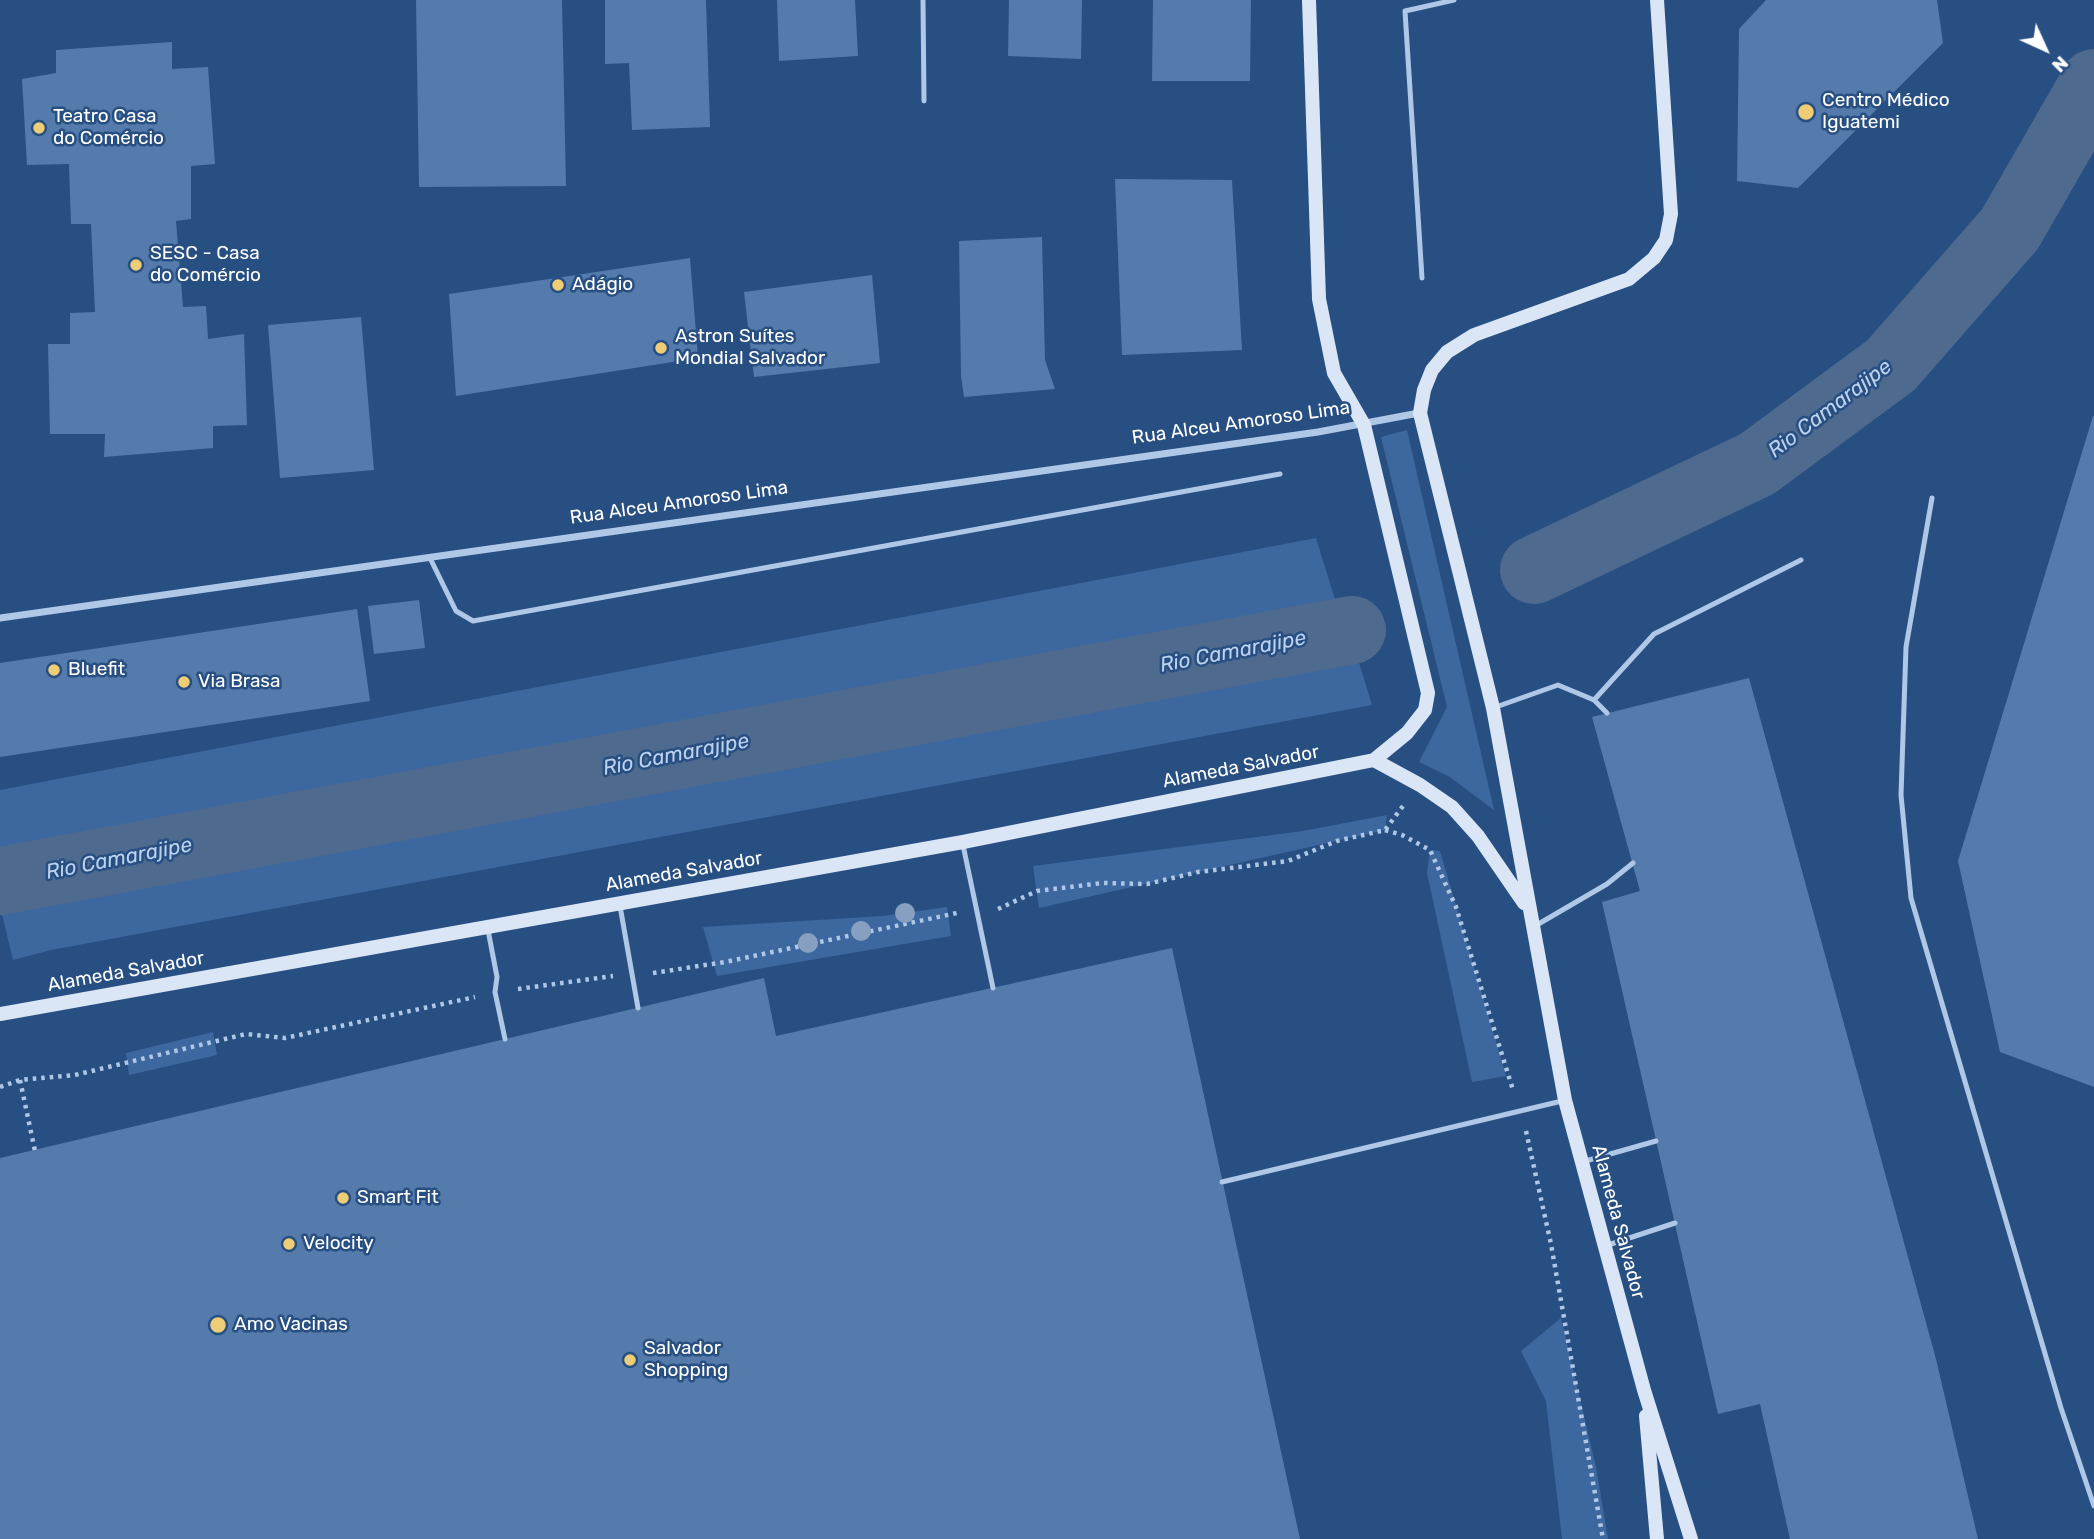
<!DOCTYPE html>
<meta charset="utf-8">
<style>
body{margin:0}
#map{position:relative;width:2094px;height:1539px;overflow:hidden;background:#284f82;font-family:Rubik,sans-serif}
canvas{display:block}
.north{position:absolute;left:2010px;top:14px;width:70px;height:70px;-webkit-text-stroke:5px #284f82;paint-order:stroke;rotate:135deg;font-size:19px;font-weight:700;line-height:28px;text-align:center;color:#fff}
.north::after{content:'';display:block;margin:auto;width:24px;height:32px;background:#fff;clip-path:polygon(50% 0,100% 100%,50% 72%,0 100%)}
</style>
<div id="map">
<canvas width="2094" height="1539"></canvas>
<div class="north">N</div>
</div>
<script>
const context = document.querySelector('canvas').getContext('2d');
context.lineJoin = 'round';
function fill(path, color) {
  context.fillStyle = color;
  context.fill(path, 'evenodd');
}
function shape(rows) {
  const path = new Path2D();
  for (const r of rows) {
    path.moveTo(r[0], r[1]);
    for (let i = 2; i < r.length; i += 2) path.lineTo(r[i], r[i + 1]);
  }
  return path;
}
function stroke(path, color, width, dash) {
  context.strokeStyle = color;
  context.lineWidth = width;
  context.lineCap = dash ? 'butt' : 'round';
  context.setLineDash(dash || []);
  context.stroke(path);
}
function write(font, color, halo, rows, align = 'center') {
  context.font = font + ' Rubik,sans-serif';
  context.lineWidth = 5;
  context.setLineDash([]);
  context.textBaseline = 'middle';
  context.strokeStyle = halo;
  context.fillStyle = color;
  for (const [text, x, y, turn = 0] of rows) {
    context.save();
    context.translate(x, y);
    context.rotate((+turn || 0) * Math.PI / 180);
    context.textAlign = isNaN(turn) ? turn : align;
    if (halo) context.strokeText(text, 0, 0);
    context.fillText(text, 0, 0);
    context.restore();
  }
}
fill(shape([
 [1407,430,1494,810,1450,777,1419,762,1447,707,1381,437],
 [1316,538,1338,609,0,854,0,790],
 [1356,653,1372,705,51,950,13,960,0,906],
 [1387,815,1385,830,1039,908,1033,866,1303,831],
 [1430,850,1440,851,1506,1076,1472,1082,1427,873],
 [947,907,951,936,717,976,703,927,883,916],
 [213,1032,217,1055,129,1075,126,1053],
 [1561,1318,1596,1467,1608,1539,1562,1539,1546,1401,1521,1351]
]), '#3c689f');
stroke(shape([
 [1534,570,1757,464,1891,365,2010,229,2094,83],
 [0,881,1352,630]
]), '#4e6a8f', 68);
fill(shape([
 [416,0,562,0,566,186,419,187],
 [605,0,706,0,710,127,632,130,629,63,605,64],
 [777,0,855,0,858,56,779,61],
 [1009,0,1082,0,1081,59,1008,56],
 [1153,0,1251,0,1250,81,1152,81],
 [1766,0,1937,0,1943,43,1798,188,1737,181,1739,29],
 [172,42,172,69,208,67,215,164,191,166,191,219,176,221,183,307,206,306,208,339,244,334,247,425,213,426,213,448,104,457,105,434,50,434,48,344,70,344,70,313,95,312,91,224,71,224,69,164,27,165,22,79,56,73,56,50],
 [1115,179,1232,180,1242,350,1122,355],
 [1042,237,1045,360,1055,389,964,397,961,376,959,241],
 [690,258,698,358,456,396,449,294],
 [872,275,880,363,754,377,744,292],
 [361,317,374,470,280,478,268,325],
 [2093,416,2094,416,2094,1087,2000,1052,1958,861],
 [419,600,425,648,374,654,368,606],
 [357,609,370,701,0,757,0,663],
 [1749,678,1936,1359,1978,1539,1790,1539,1760,1404,1718,1414,1602,902,1640,891,1592,717],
 [1172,948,1300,1539,0,1539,0,1158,764,978,776,1036]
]), '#547bac');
stroke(shape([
 [1385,830,1402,835,1430,850,1456,907,1513,1090],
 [998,909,1037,891,1102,883,1147,884,1198,872,1288,861,1337,841,1385,830,1403,806],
 [653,973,725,962,957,913],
 [518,989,613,976],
 [20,1080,35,1151],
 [0,1087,20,1080,75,1075,246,1034,285,1038,475,997],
 [1526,1131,1551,1244,1603,1539]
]), '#b0c8e7', 4.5, [3.5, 5]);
stroke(shape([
 [923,0,924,101],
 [1422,278,1405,11,1454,0],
 [1932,498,1906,647,1901,795,1911,898,2061,1408,2094,1506],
 [430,558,456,611,473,621,1280,474],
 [1594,700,1654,634,1801,560],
 [1493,708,1558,685,1594,700,1607,713],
 [963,845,993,988],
 [620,906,638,1008],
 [1535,926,1607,884,1633,863],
 [488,930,497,977,495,992,505,1039],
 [1582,1162,1656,1141],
 [1222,1182,1562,1101],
 [1605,1246,1675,1223]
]), '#b0c8e7', 5);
stroke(shape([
 [0,618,1318,432,1419,413]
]), '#b0c8e7', 7);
stroke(shape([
 [1657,0,1671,214,1666,240,1654,258,1629,279,1474,335,1447,352,1432,370,1424,390,1420,413,1493,708,1565,1100,1644,1390,1691,1539],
 [1374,760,1420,785,1452,807,1478,836,1524,903],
 [0,1014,963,842,1374,760,1407,733,1425,710,1428,693,1364,425,1334,373,1319,299,1309,0],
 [1646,1416,1657,1539]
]), '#dae6f6', 14);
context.fillStyle = '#87a0c1';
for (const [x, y] of [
 [905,913],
 [861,931],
 [808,943]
]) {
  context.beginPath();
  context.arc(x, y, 10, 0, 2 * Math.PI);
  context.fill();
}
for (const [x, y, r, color] of [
 [1806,112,9,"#eecd76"],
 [39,128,7,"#eecd76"],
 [136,265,7,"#eecd76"],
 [558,285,7,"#eecd76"],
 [661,348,7,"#eecd76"],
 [54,670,7,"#eecd76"],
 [184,682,7,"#eecd76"],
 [343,1198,7,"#eecd76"],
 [289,1244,7,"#eecd76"],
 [218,1325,9,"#eecd76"],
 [630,1360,7,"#eecd76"]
]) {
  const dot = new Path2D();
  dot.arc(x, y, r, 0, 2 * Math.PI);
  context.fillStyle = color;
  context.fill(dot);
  stroke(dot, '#284f82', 2.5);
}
write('19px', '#fff', '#284f82', [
 ["Centro Médico",1822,101],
 ["Iguatemi",1822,123],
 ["Teatro Casa",53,117],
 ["do Comércio",53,139],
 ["SESC - Casa",150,254],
 ["do Comércio",150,276],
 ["Adágio",572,285],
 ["Astron Suítes",675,337],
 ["Mondial Salvador",675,359],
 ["Bluefit",68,670],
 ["Via Brasa",198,682],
 ["Smart Fit",357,1198],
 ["Velocity",303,1244],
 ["Amo Vacinas",234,1325],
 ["Salvador",644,1349],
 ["Shopping",644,1371]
], 'left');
write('19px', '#fff', '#284f82', [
 ["Rua Alceu Amoroso Lima",1241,423,-8],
 ["Rua Alceu Amoroso Lima",679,503,-8],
 ["Alameda Salvador",1241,767,-11],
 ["Alameda Salvador",684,872,-10],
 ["Alameda Salvador",126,972,-10],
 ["Alameda Salvador",1618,1222,75]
]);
write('italic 21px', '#bcd2ee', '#284f82', [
 ["Rio Camarajipe",1830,409,-37],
 ["Rio Camarajipe",1233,652,-11],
 ["Rio Camarajipe",676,755,-11],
 ["Rio Camarajipe",119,859,-11]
]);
</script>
